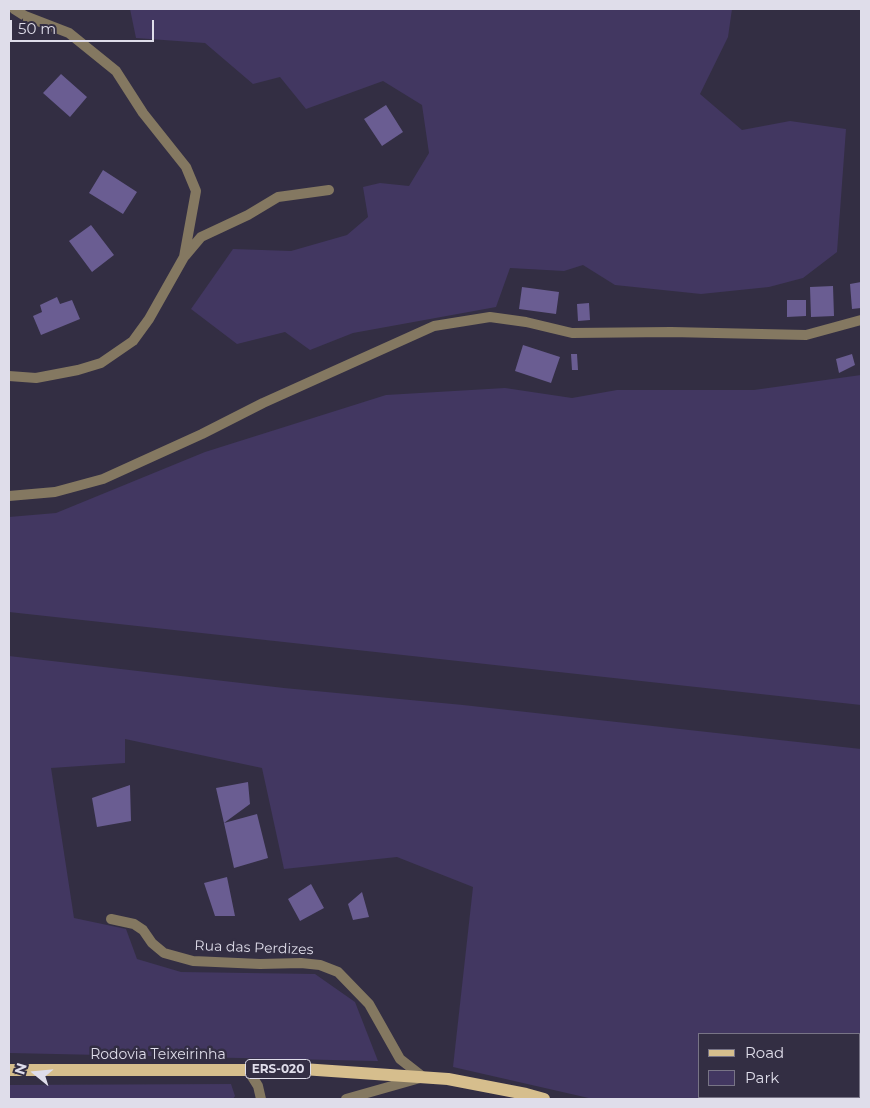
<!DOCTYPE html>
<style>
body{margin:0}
#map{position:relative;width:870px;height:1108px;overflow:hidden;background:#332e43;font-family:Montserrat,sans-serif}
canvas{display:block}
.frame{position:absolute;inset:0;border:10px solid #dfddea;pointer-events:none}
.legend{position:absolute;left:698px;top:1033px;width:162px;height:65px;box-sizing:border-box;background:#332e43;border:1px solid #787486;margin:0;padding:6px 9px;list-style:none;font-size:15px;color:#dfddea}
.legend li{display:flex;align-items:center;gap:10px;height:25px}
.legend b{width:25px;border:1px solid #787486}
.north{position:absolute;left:10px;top:1048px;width:50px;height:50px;-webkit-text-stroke:4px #332e43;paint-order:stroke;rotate:287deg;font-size:14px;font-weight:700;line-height:20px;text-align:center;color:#dfddea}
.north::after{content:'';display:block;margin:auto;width:18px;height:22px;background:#dfddea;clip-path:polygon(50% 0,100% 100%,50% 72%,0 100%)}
.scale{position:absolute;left:10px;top:20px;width:144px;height:22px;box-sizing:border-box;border:2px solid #dfddea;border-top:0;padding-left:6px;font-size:15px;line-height:18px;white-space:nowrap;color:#dfddea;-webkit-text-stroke:4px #332e43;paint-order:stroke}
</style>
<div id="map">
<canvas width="870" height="1108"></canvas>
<div class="frame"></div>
<ul class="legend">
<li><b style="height:6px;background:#d6be8d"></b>Road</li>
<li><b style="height:14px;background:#423761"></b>Park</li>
</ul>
<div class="north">N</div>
<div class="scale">50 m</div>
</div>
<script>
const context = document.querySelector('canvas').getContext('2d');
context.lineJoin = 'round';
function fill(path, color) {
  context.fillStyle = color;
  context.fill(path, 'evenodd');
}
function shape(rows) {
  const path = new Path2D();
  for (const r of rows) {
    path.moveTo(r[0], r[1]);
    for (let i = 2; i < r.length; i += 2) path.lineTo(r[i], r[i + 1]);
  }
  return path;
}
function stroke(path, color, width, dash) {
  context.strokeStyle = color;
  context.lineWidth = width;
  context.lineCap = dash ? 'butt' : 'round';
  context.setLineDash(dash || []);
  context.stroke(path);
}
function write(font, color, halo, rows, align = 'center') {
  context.font = font + ' Montserrat,sans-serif';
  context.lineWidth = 5;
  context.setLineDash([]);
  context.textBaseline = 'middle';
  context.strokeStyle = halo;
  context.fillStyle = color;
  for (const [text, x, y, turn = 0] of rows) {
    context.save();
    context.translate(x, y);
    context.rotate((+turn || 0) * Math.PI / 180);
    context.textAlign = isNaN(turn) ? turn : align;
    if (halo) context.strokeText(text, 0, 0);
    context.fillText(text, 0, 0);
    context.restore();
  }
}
fill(shape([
 [130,9,732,9,728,37,700,94,742,130,790,121,846,129,837,252,803,278,769,287,701,294,615,285,583,265,564,271,510,268,496,307,353,333,310,350,285,332,237,344,191,309,233,249,291,251,347,235,368,217,363,187,380,183,409,186,429,153,422,105,383,81,306,109,280,77,253,84,205,43,136,38],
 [861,375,861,705,9,612,9,517,56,513,205,452,386,395,505,388,572,398,617,390,754,390],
 [9,656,284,688,463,705,861,749,861,1099,593,1099,453,1067,473,887,397,857,284,869,262,768,125,739,125,763,51,768,74,918,126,929,137,959,181,972,315,974,355,1002,378,1061,9,1053],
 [699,1034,859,1034,859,1097,699,1097],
 [231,1084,235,1096,233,1099,9,1099,9,1085]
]), '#423761');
fill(shape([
 [61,74,87,97,70,117,43,93],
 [386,105,403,132,382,146,364,119],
 [103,170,137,192,123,214,89,193],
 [91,225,114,255,92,272,69,241],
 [861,282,861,308,852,309,850,284],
 [833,286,834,316,811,317,810,287],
 [522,287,559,292,556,314,519,309],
 [57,297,60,304,72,300,80,319,41,335,33,316,42,312,40,305],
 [787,300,806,300,806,316,787,317],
 [589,303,590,320,578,321,577,304],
 [523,345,560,357,551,383,515,371],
 [571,354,577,354,578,370,572,370],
 [852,354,855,365,839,373,836,359],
 [248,782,250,804,224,823,216,788],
 [130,785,131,821,97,827,92,798],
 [257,814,268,858,234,868,224,823],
 [227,877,235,916,215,916,204,883],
 [311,884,324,908,300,921,288,899],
 [362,892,369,917,353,920,348,904]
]), '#6a5d92');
stroke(shape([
 [185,256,201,237,248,215,278,197,329,190],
 [9,376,36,378,78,370,101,363,133,341,149,319,184,257,196,191,186,167,143,113,116,71,69,33,25,16,14,9]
]), '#847861', 10);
stroke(shape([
 [9,496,55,492,103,479,202,434,263,403,434,326,490,317,526,322,572,333,671,332,806,335,861,320],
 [111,919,134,924,143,930,152,943,164,953,193,961,260,964,301,963,320,965,338,972,369,1004,400,1059,423,1077],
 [248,1070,258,1086,261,1099],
 [346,1099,420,1078]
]), '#847861', 10);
stroke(shape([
 [9,1070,248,1070,288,1068,448,1079,526,1094,544,1099]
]), '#d6be8d', 12);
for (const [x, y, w] of [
 [278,1069,65]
]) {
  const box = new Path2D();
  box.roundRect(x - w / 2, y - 9.5, w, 19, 4);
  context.fillStyle = '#332e43';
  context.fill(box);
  stroke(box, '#dfddea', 1);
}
write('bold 12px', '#dfddea', null, [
 ["ERS-020",278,1069]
]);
write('14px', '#dfddea', '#332e43', [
 ["Rua das Perdizes",254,948,2],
 ["Rodovia Teixeirinha",158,1055]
]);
</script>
